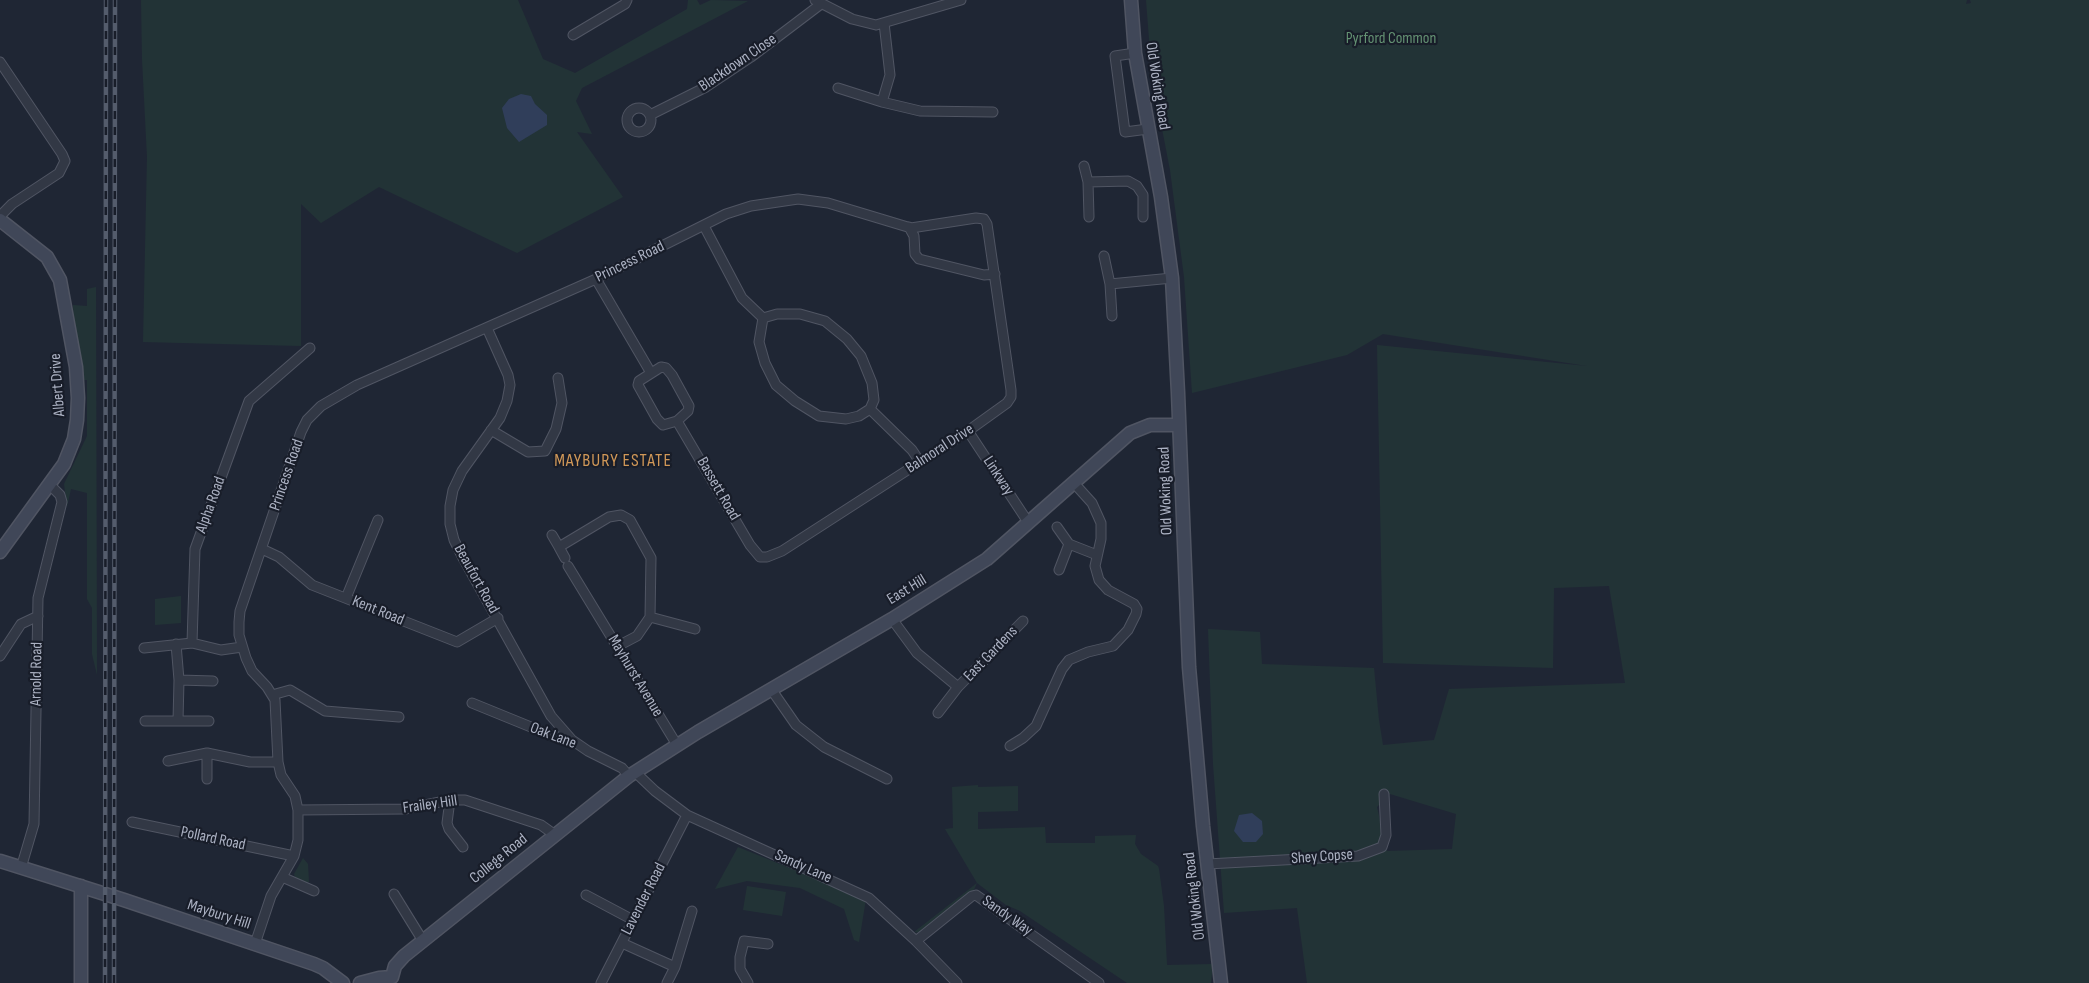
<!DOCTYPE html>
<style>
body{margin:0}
canvas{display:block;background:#1f2634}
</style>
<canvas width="2089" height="983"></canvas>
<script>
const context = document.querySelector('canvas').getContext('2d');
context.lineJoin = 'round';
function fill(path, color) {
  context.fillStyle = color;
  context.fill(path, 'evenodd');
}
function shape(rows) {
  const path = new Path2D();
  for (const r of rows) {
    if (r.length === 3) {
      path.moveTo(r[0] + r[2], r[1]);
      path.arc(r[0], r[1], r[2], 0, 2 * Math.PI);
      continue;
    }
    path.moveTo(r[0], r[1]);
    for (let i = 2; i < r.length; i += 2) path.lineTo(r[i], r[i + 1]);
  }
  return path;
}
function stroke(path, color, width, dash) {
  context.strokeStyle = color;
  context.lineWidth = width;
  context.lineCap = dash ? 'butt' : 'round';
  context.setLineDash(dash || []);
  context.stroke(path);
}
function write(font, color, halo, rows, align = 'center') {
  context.font = font + ' "Sofia Sans Condensed",sans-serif';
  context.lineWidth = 4.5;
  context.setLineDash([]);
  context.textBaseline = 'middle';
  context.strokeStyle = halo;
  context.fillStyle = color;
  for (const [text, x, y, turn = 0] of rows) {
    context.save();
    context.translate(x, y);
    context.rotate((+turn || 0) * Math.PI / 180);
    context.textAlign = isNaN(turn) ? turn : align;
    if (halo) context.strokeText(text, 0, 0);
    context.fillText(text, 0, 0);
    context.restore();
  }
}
fill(shape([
 [141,0,518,0,543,59,575,73,687,9,688,0,697,0,700,5,711,0,748,1,582,88,576,101,592,134,577,132,623,197,517,253,379,187,321,223,301,204,301,346,143,342,147,157,142,59],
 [1146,0,1967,0,1966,4,1971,3,1970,0,2089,0,2089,983,1307,983,1297,908,1224,913,1213,764,1208,629,1260,632,1262,664,1374,668,1379,720,1383,745,1434,740,1449,689,1625,683,1609,586,1554,588,1553,668,1383,663,1377,345,1587,366,1383,334,1347,355,1192,393,1184,277,1170,170,1158,108,1150,51],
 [1390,794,1456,814,1452,849,1387,851,1377,807],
 [96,287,97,675,92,654,92,608,87,599,87,493,71,489,67,507,64,484,87,436,87,380,83,380,74,331,73,305,87,306,87,289],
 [181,596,181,623,155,625,155,599],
 [978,785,978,787,1018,786,1018,811,978,812,978,829,1045,827,1046,843,1095,843,1095,836,1136,835,1135,844,1141,854,1158,866,1159,869,1164,906,1167,965,1213,964,1211,983,1127,983,1020,911,1006,905,977,883,973,892,921,933,914,932,977,883,945,829,953,828,952,787],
 [738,847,866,899,859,942,854,940,844,909,800,888,747,881,715,889],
 [303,858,308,864,309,882,304,882,295,877,294,874],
 [747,886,786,892,782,916,743,910]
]), '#223336');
fill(shape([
 [521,94,531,96,535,104,547,115,547,125,519,142,507,128,502,108,509,99],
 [1252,813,1262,821,1263,834,1256,842,1243,842,1234,831,1239,815]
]), '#303e5a');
const street = shape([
 [815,0,852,19,876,25,961,0],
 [573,35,625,4,627,0],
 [1135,53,1115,56,1125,132,1148,129],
 [0,62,62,154,65,161,59,173,12,204,0,216],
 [838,88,882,102,920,111,993,112],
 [882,102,890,75,884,23],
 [639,120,12],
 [650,115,706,87,751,57,821,4],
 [1084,166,1088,182,1089,217],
 [1088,182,1128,181,1137,186,1143,195],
 [1143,217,1143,195],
 [704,226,742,298,763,318],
 [909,227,914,236,915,254,919,259,984,275,995,274],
 [1104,256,1110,284,1112,316],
 [596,279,651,373],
 [1110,284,1172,278],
 [777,314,800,314,825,321,847,339,861,356,872,383,874,400,870,409,859,416,846,419,819,416,795,401,776,385,765,363,759,342,763,318,777,314],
 [487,328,508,375,510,385,507,401,500,418,462,471,453,490,450,506,450,524,454,540,462,556,551,716,572,740],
 [661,367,666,368,672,375,689,406,688,411,677,421,663,425,657,419,638,385,639,381,661,367],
 [870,409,912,450,920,462],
 [491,430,528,452,545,451,556,429,562,403,558,378],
 [968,431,1028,522],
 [1057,527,1069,544,1097,555],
 [552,535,559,547],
 [262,549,279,557,312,585,457,642,498,618],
 [565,558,559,547,609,517,621,515,630,520,651,558,650,617,637,636,618,646],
 [568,566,677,745],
 [1059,570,1069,544],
 [346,598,378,520],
 [650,617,695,629],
 [892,619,917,653,958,687,938,713],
 [192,643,195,549,249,401,310,348],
 [176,644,179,680,178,721],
 [144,648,192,643,221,650,242,647],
 [0,656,21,624,38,616],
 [179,680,213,681],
 [958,687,1023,621],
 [771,689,796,725,824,747,887,779],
 [272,695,290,690,325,711,399,717],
 [472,703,553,736,572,740,588,751,622,768,629,776],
 [145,721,209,721],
 [1010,746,1023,738,1036,726,1062,669,1069,660,1088,652,1113,646,1128,630,1136,614,1137,609,1134,604,1108,590,1099,580,1095,566,1101,539,1101,523,1092,503,1073,482],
 [168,761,207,753,250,762,278,762],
 [635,772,655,791,687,815,869,898,916,941,957,983],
 [207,779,207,753],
 [450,800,447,823,449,829,463,847],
 [298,810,405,809,450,800,465,800,541,825,555,835],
 [132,822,294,856],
 [1207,864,1358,856,1382,847,1386,835,1384,794],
 [21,868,34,824,38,598,62,502,60,495,50,485],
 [282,877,314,891],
 [394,894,423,941],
 [586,895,633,920],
 [916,941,972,896,976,895,1099,983],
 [622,943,675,967,692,911],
 [255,944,271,896,294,856,298,840,298,810,295,796,281,775,278,762,275,700,267,687,252,671,246,658,239,635,239,622,240,611,301,432,307,420,321,406,357,385,596,279,726,214,751,206,798,199,828,203,911,228,976,218,984,219,987,224,1011,390,1011,397,1007,403,968,431,782,551,767,557,760,557,750,545,677,421],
 [601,983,687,815],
 [667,983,675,967],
 [748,983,740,969,740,957,744,941,768,944]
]);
const secondary = shape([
 [1131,0,1135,53,1161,197,1172,278,1178,393,1189,667,1203,826,1221,983],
 [0,220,47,257,60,280,76,367,78,398,77,420,74,439,64,464,0,552],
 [0,861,124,900,314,964,323,968,343,983],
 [81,886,81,983],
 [392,977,395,966,404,956,629,776,698,732,892,619,987,559,1130,433,1150,425,1179,425],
 [360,983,379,978,392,977]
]);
stroke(street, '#505563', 11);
stroke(secondary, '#505563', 15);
stroke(street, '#323845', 9);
stroke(secondary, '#404758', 12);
const rail = shape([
 [105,983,106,0],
 [114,983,115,0]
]);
stroke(rail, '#545c6c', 4.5);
stroke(rail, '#181d29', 2.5, [8]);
write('16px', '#649273', '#181d29', [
 ["Pyrford Common",1391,39]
]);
write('16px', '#acb2c3', '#181d29', [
 ["Blackdown Close",738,63,-34],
 ["Old Woking Road",1157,86,81],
 ["Princess Road",630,262,-26],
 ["Albert Drive",58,385,-94],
 ["Balmoral Drive",940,449,-33],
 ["Princess Road",287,475,-71],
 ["Linkway",998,476,57],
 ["Bassett Road",718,489,60],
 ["Old Woking Road",1166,491,-92],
 ["Alpha Road",211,505,-70],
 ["Beaufort Road",476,579,61],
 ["East Hill",907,590,-31],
 ["Kent Road",378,611,22],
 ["East Gardens",991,654,-46],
 ["Arnold Road",37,674,-89],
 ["Mayhurst Avenue",635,676,59],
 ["Oak Lane",553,736,21],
 ["Frailey Hill",430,805,-8],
 ["Pollard Road",213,839,12],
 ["Shey Copse",1322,857,-4],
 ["College Road",499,859,-39],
 ["Sandy Lane",803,867,24],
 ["Old Woking Road",1195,896,-97],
 ["Lavender Road",644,899,-63],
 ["Maybury Hill",219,915,18],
 ["Sandy Way",1007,916,35]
]);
context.letterSpacing = '1px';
write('18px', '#d19858', '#181d29', [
 ["MAYBURY ESTATE",613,461]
]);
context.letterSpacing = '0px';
</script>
